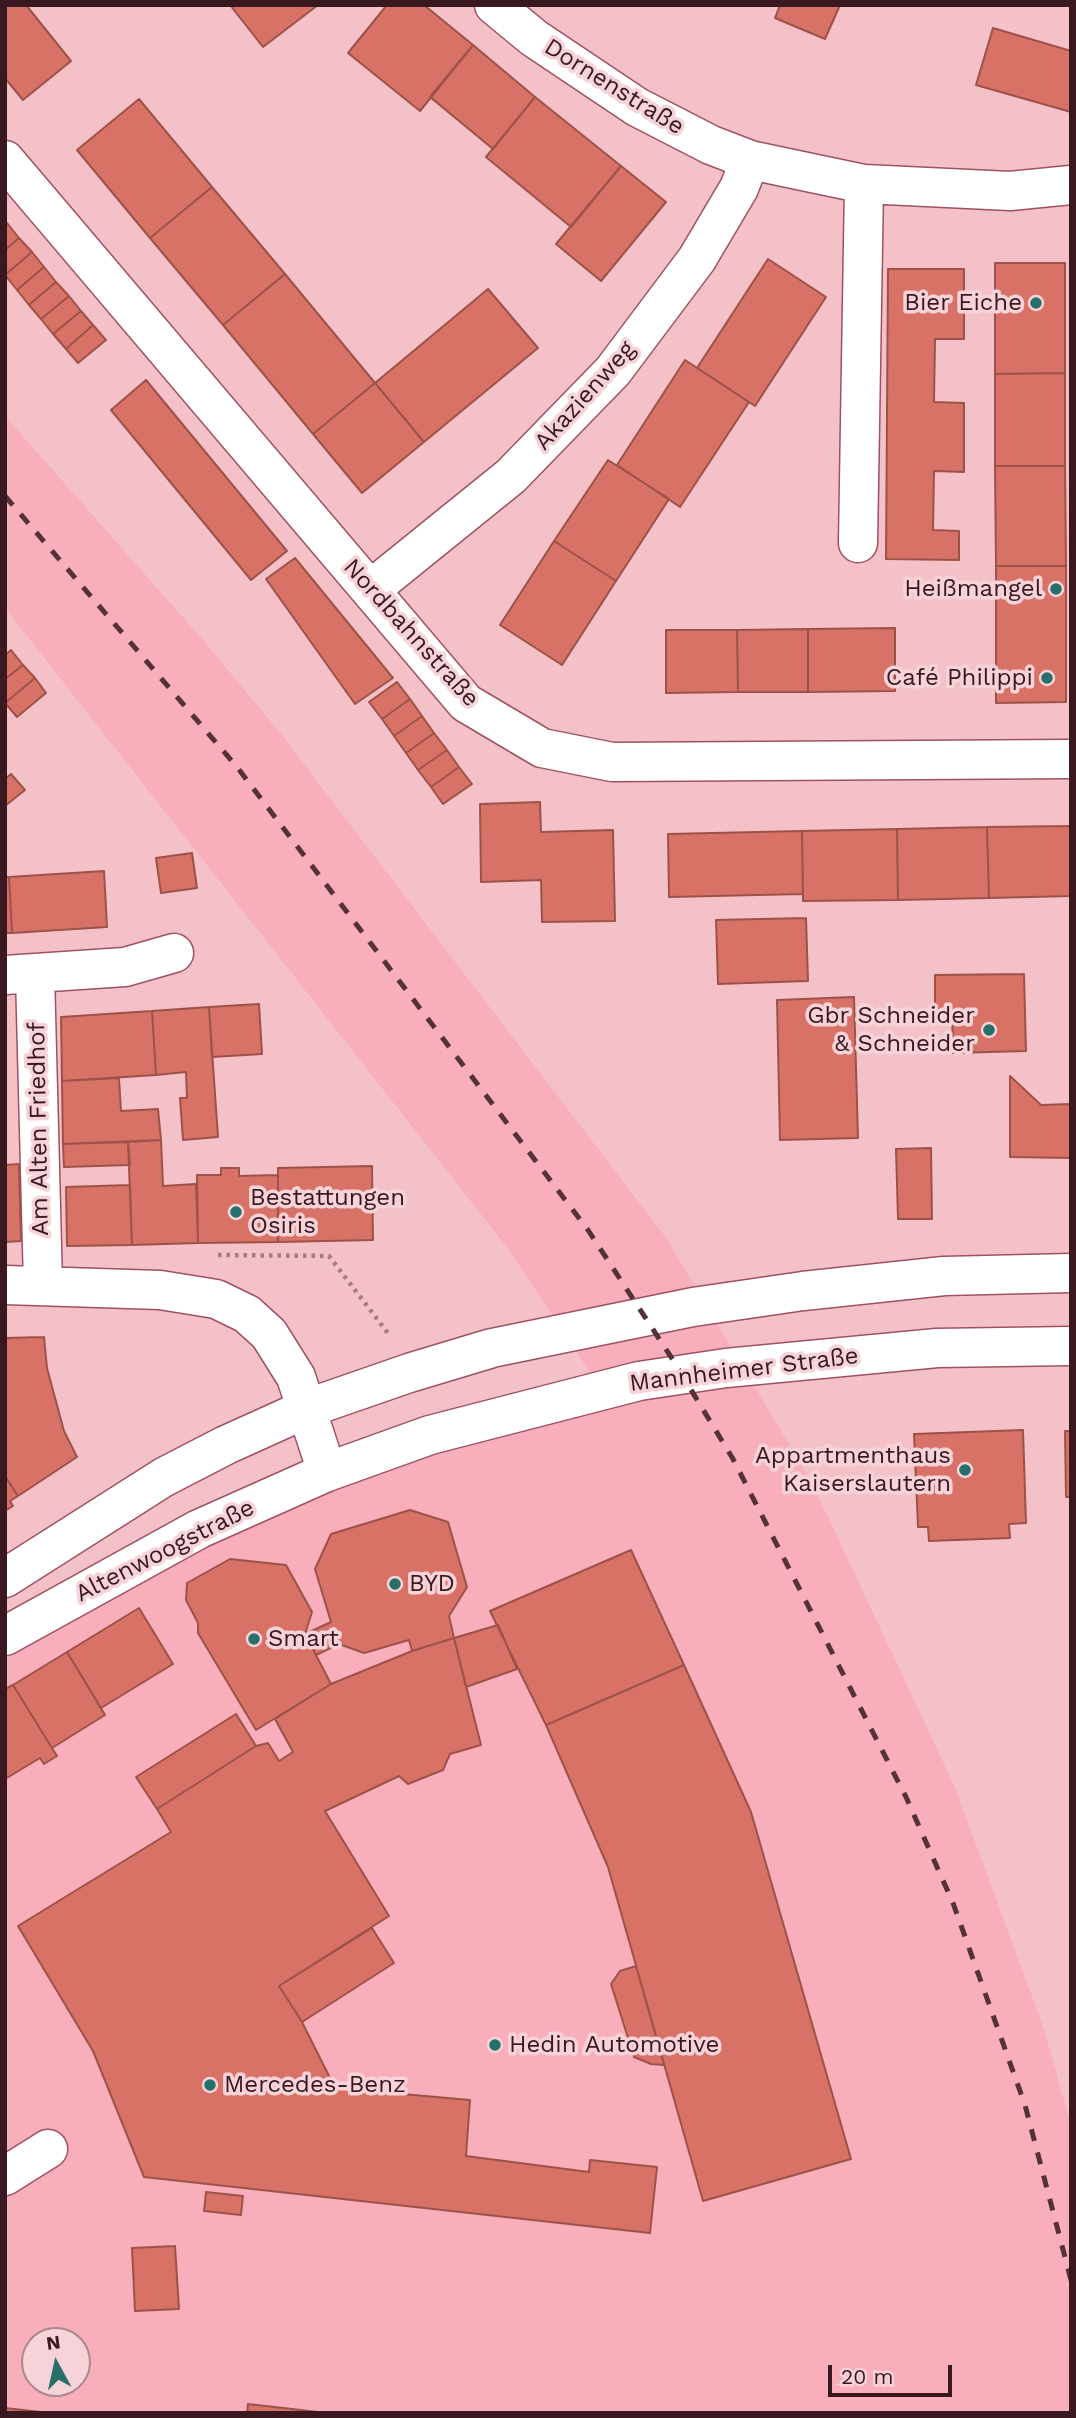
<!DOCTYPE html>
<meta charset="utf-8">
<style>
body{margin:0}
#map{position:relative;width:1076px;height:2418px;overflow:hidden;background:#f5c1c8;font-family:"Work Sans",sans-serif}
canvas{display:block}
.frame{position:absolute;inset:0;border:7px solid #39191f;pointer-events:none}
.north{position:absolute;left:21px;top:2327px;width:70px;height:70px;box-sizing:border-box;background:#f6d3d8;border:2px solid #aa898e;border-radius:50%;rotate:352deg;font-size:19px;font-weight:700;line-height:28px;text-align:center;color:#39191f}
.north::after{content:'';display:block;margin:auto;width:24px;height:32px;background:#266f6a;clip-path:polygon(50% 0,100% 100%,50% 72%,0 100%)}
.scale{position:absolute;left:828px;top:2365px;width:124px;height:32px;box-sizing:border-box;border:4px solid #39191f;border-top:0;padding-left:9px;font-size:21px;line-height:24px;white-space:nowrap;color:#39191f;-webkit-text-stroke:5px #f6d3d8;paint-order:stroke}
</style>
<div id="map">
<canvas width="1076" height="2418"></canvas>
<div class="frame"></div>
<div class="north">N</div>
<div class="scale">20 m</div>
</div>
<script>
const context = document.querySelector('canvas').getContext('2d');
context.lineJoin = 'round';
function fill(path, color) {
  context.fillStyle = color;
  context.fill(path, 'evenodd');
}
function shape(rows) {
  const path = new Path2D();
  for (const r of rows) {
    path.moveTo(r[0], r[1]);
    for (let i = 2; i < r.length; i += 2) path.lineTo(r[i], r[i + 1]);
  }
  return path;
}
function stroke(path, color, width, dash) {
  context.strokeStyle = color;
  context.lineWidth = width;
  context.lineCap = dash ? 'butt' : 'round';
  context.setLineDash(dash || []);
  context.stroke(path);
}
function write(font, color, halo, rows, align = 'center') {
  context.font = font + ' "Work Sans",sans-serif';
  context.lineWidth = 7;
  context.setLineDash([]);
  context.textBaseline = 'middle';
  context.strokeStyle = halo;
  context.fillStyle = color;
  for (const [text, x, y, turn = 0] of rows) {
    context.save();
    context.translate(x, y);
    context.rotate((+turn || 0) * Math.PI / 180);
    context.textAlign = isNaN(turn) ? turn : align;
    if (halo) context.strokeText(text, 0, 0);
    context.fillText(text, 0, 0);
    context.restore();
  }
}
fill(shape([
 [5,416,203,640,281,734,667,1239,812,1483,954,1785,1043,2026,1071,2125,1071,2413,5,2413,5,1659,129,1583,266,1515,404,1464,519,1429,612,1406,509,1250,5,608],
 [35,2341,77,2341,77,2383,35,2383]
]), '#f9aebb');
const building = shape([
 [5,5,26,5,71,61,23,100,5,78,5,5],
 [230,5,318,5,263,47,230,5],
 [387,5,424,5,473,45,420,111,348,53,387,5],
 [780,5,840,5,825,39,775,18,780,5],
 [993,28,1071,51,1071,112,976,85,993,28],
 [473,45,535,97,493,149,430,97,473,45],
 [535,97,621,166,571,227,486,157,535,97],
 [139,99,212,187,150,238,77,150,139,99],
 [621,166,666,202,601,281,556,244,621,166],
 [212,187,285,274,223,325,150,238,212,187],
 [7,223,19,238,5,250,5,225,7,223],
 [19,238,32,252,5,275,5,250,19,238],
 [32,252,44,267,17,290,5,275,32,252],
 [768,259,826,297,755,406,697,368,768,259],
 [995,263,1065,263,1065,373,995,374,995,263],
 [44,267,56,282,29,305,17,290,44,267],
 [888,269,964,269,964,339,935,339,934,402,964,403,964,472,934,471,933,530,959,531,959,560,886,559,888,269],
 [285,274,375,383,313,434,223,325,285,274],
 [56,282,69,296,41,319,29,305,56,282],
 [488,289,538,348,424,442,375,383,488,289],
 [69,296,81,311,53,334,41,319,69,296],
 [81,311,93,325,66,349,53,334,81,311],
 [93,325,106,340,78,363,66,349,93,325],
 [685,360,749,402,680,507,617,465,685,360],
 [1065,373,1065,466,995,466,995,374,1065,373],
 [146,380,287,551,251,580,111,410,146,380],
 [375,383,424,442,362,493,313,434,375,383],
 [608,460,669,499,616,581,554,541,608,460],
 [995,466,1065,466,1066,566,996,566,995,466],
 [554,541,616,581,562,665,500,625,554,541],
 [295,558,393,678,355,704,266,579,295,558],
 [996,566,1066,566,1066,702,996,703,996,566],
 [895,628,895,691,808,692,808,629,895,628],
 [808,629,808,692,738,692,737,630,808,629],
 [666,630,737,630,738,692,666,693,666,630],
 [11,650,23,665,5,679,5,655,11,650],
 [23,665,35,678,5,703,5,679,23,665],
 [35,678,46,693,17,717,5,703,35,678],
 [397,682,410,699,382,719,369,702,397,682],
 [410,699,422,716,394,736,382,719,410,699],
 [422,716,434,733,406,753,394,736,422,716],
 [434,733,447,750,418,770,406,753,434,733],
 [447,750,459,767,431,787,418,770,447,750],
 [459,767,472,784,443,804,431,787,459,767],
 [11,774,25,790,5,806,5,779,11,774],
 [540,802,541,832,613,830,615,921,542,922,541,880,481,882,480,804,540,802],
 [1071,826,1071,896,989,898,987,827,1071,826],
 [987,827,989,898,898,900,897,829,987,827],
 [897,829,898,900,803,901,802,831,897,829],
 [802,831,803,894,669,897,668,834,802,831],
 [192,853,197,888,161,893,156,858,192,853],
 [104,871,107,927,12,933,9,877,104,871],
 [5,877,9,877,12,933,5,933,5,877],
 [806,918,808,981,718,984,716,920,806,918],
 [1024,974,1026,1051,953,1053,952,1009,935,1009,935,975,1024,974],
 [854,997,858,1138,780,1140,777,1000,854,997],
 [259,1004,262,1054,212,1057,209,1007,259,1004],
 [209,1007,218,1137,183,1140,180,1098,187,1098,186,1072,156,1075,152,1011,209,1007],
 [152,1011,156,1075,62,1081,61,1017,152,1011],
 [1010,1076,1041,1105,1071,1104,1071,1158,1010,1157,1010,1076],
 [119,1078,121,1111,158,1109,161,1140,63,1144,62,1081,119,1078],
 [161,1140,163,1186,196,1184,198,1243,132,1245,128,1142,161,1140],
 [128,1142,130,1165,64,1167,63,1144,128,1142],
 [931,1148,932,1219,898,1219,896,1149,931,1148],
 [19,1164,21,1241,5,1242,5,1165,19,1164],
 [372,1166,373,1240,278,1242,278,1168,372,1166],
 [221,1168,239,1168,239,1176,278,1175,278,1242,198,1243,197,1175,221,1175,221,1168],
 [130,1185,132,1245,67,1246,66,1187,130,1185],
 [44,1337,47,1368,64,1431,77,1457,18,1496,5,1476,5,1338,44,1337],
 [1023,1430,1026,1523,1009,1524,1010,1538,929,1541,928,1527,918,1527,914,1434,1023,1430],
 [1065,1431,1071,1431,1071,1497,1066,1497,1065,1431],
 [5,1476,18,1496,10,1501,13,1506,5,1511,5,1476],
 [410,1510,448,1522,467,1587,449,1616,454,1638,412,1651,409,1640,364,1653,339,1644,316,1655,305,1634,331,1622,315,1569,331,1534,410,1510],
 [631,1550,684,1665,546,1725,490,1611,631,1550],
 [230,1559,286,1565,312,1612,305,1634,331,1684,256,1730,198,1633,198,1623,186,1600,187,1583,230,1559],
 [139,1608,173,1664,101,1708,67,1652,139,1608],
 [498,1625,517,1669,466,1687,454,1638,498,1625],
 [454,1638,481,1745,450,1754,443,1770,408,1784,399,1776,325,1811,389,1916,279,1986,302,2022,335,2088,470,2100,466,2156,589,2172,590,2160,657,2167,650,2233,144,2177,93,2051,18,1926,171,1832,157,1809,256,1746,268,1743,279,1761,293,1752,275,1719,331,1684,412,1651,454,1638],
 [67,1652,105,1715,52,1748,13,1685,67,1652],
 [684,1665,751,1812,851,2159,703,2201,608,1867,546,1725,684,1665],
 [13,1685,57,1756,44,1764,40,1758,5,1779,5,1689,13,1685],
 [236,1714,256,1746,157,1809,136,1777,236,1714],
 [372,1928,394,1963,302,2022,279,1986,372,1928],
 [636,1966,664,2065,651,2064,634,2057,611,1984,620,1971,636,1966],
 [206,2192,243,2196,241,2215,204,2211,206,2192],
 [175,2246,179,2309,135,2311,132,2248,175,2246],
 [248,2404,327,2413,247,2413,248,2404],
 [5,2408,50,2413,5,2413,5,2408]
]);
fill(building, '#d87266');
stroke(building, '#9d5249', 2);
const minor = shape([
 [494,5,534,38,637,107,711,145,750,160,864,184,1010,191,1071,185],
 [5,160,466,703,542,748,612,762,1071,759],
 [858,543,864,184],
 [370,590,511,476,613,371,697,259,739,188,750,160],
 [35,974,43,1285],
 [5,975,125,967,174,953],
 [5,1285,160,1290,216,1299,247,1314,269,1334,296,1377,327,1472],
 [5,2176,48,2149]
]);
const major = shape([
 [5,1578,164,1477,226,1445,308,1408,409,1373,492,1348,693,1307,803,1291,944,1276,1071,1273],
 [5,1636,199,1529,327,1472,430,1435,639,1381,726,1368,937,1348,1071,1346]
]);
stroke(minor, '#9d5261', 41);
stroke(major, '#9d5261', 41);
stroke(shape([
 [218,1255,329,1256,390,1336]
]), '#a67b81', 4.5, [3.5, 5]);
stroke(minor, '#fff', 38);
stroke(major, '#fff', 38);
stroke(shape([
 [5,496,237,767,588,1230,673,1360,733,1459,906,1797,953,1903,1025,2105,1071,2280]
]), '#553238', 5, [12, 12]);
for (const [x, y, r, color] of [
 [1036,303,7,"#266f6a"],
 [1056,589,7,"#266f6a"],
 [1047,678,7,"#266f6a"],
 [989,1030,7,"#266f6a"],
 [236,1212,7,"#266f6a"],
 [965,1470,7,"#266f6a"],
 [395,1584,7,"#266f6a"],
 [254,1639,7,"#266f6a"],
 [495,2045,7,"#266f6a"],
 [210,2085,7,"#266f6a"]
]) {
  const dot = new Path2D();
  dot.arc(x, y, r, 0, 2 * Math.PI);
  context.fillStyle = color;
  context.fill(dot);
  stroke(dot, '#f6d3d8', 2.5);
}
write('24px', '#39191f', '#f6d3d8', [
 ["Dornenstraße",614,87,32],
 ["Akazienweg",585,396,-48],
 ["Nordbahnstraße",411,633,48],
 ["Am Alten Friedhof",39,1129,-91],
 ["Mannheimer Straße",744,1370,-7],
 ["Altenwoogstraße",165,1551,-27]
]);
write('24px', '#39191f', '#f6d3d8', [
 ["Bier Eiche",1022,303],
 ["Heißmangel",1042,589],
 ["Café Philippi",1033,678],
 ["Gbr Schneider",975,1016],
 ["& Schneider",975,1044],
 ["Bestattungen",250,1198,"left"],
 ["Osiris",250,1226,"left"],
 ["Appartmenthaus",951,1456],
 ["Kaiserslautern",951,1484],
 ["BYD",409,1584,"left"],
 ["Smart",268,1639,"left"],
 ["Hedin Automotive",509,2045,"left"],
 ["Mercedes-Benz",224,2085,"left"]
], 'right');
</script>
